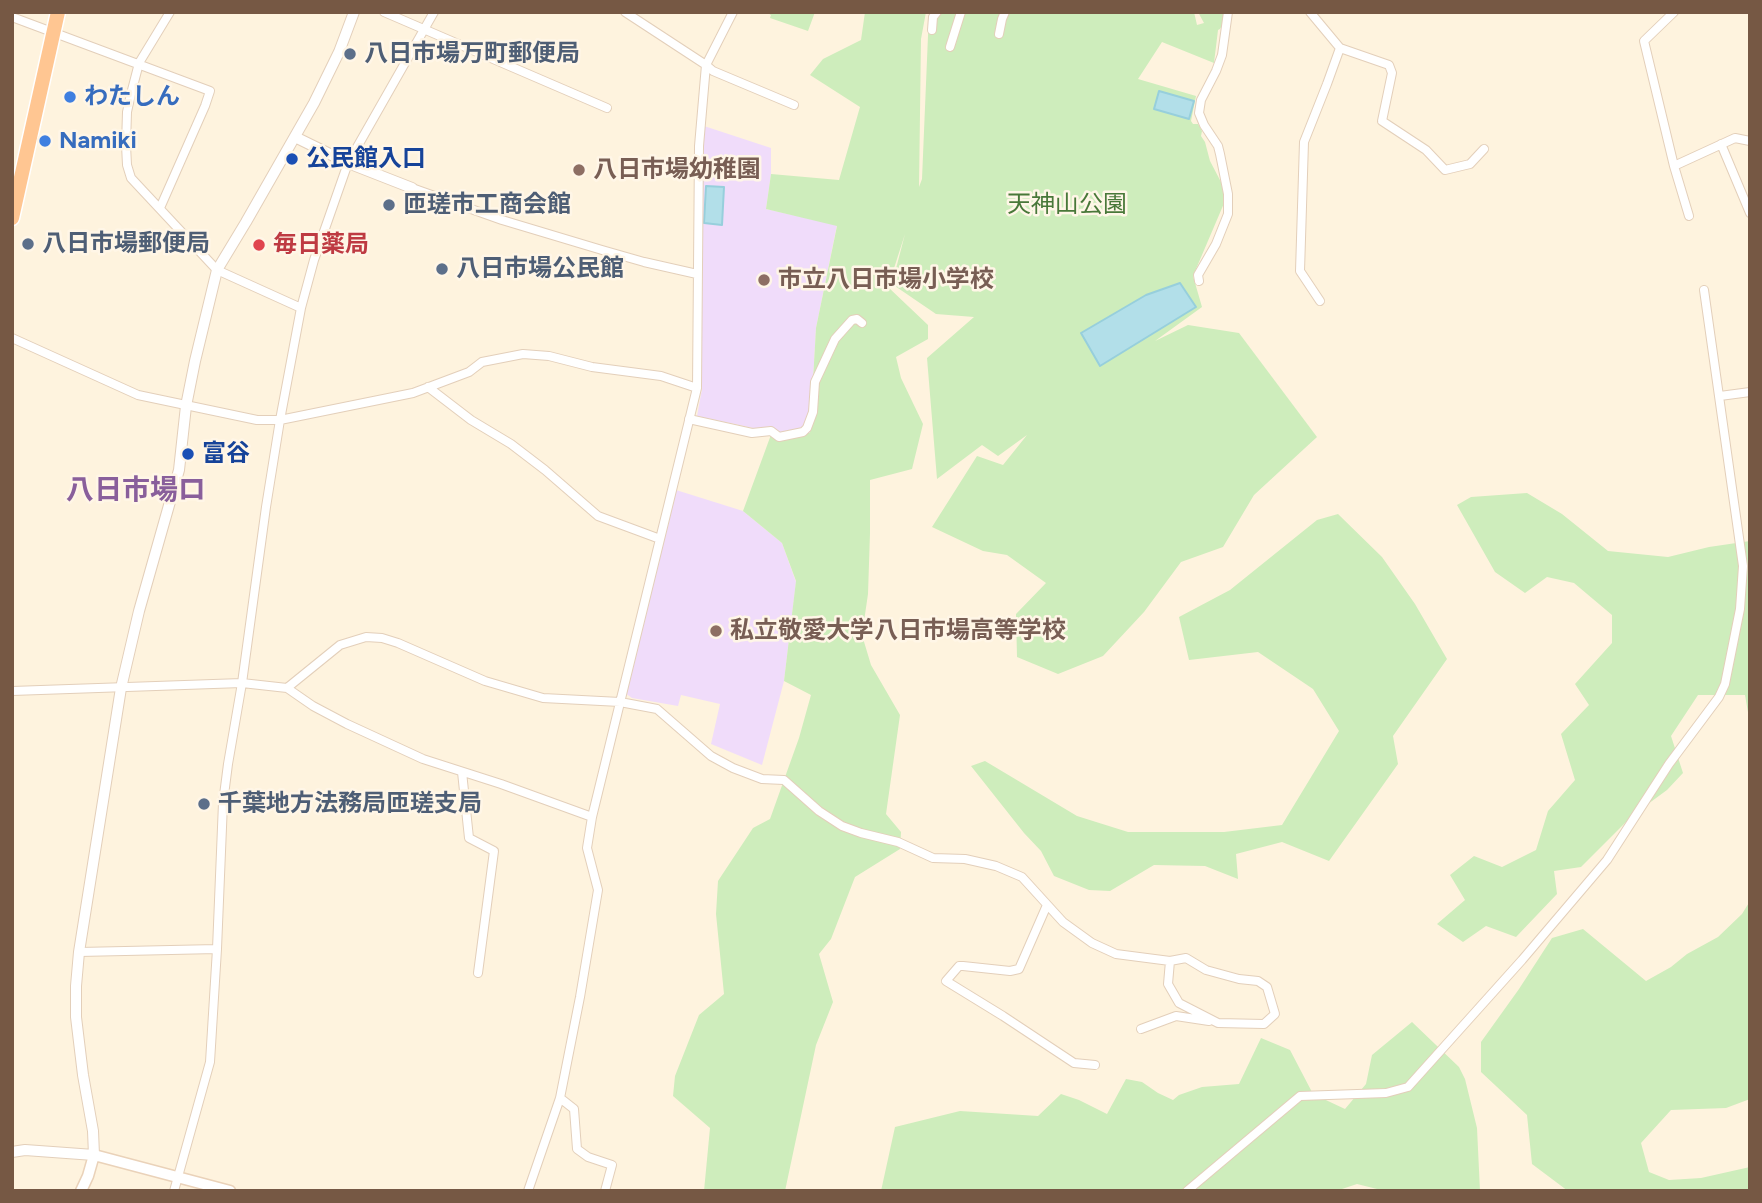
<!DOCTYPE html>
<meta charset="utf-8">
<style>
body{margin:0}
#map{position:relative;width:1762px;height:1203px;overflow:hidden;background:#fef3de;font-family:Figtree,sans-serif}
canvas{display:block}
.frame{position:absolute;inset:0;border:14px solid #765844;pointer-events:none}
</style>
<div id="map">
<canvas width="1762" height="1203"></canvas>
<div class="frame"></div>
</div>
<script>
const context = document.querySelector('canvas').getContext('2d');
context.lineJoin = 'round';
function fill(path, color) {
  context.fillStyle = color;
  context.fill(path, 'evenodd');
}
function shape(rows) {
  const path = new Path2D();
  for (const r of rows) {
    path.moveTo(r[0], r[1]);
    for (let i = 2; i < r.length; i += 2) path.lineTo(r[i], r[i + 1]);
  }
  return path;
}
function stroke(path, color, width, dash) {
  context.strokeStyle = color;
  context.lineWidth = width;
  context.lineCap = dash ? 'butt' : 'round';
  context.setLineDash(dash || []);
  context.stroke(path);
}
function write(font, color, halo, rows, align = 'center') {
  context.font = font + ' Figtree,"Noto Sans JP",sans-serif';
  context.lineWidth = 5;
  context.setLineDash([]);
  context.textBaseline = 'middle';
  context.strokeStyle = halo;
  context.fillStyle = color;
  for (const [text, x, y, turn = 0] of rows) {
    context.save();
    context.translate(x, y);
    context.rotate((+turn || 0) * Math.PI / 180);
    context.textAlign = isNaN(turn) ? turn : align;
    if (halo) context.strokeText(text, 0, 0);
    context.fillText(text, 0, 0);
    context.restore();
  }
}
fill(shape([
 [704,126,771,148,771,174,766,209,837,225,816,328,810,434,772,432,697,416,702,389,702,232],
 [676,490,743,511,782,543,796,582,784,681,762,765,711,744,720,704,681,695,678,706,632,698,625,693]
]), '#f0dcfa');
fill(shape([
 [766,12,815,12,808,31,770,18,771,15],
 [865,12,926,12,921,39,919,187,922,179,929,12,1194,12,1197,25,1204,23,1198,12,1227,12,1224,22,1220,29,1218,30,1214,63,1162,42,1138,79,1196,96,1191,121,1193,124,1198,124,1202,131,1201,136,1205,142,1210,161,1221,182,1225,201,1193,276,1202,307,1155,341,1188,325,1239,333,1317,437,1254,495,1223,547,1181,562,1144,612,1103,656,1058,674,1017,657,1016,614,1046,583,1007,555,983,551,932,527,977,456,1003,465,1027,435,998,456,982,445,937,479,927,358,974,317,936,314,892,284,905,234,888,287,928,325,928,339,896,357,901,378,923,424,912,469,870,480,870,533,868,594,862,635,871,665,900,715,886,814,901,832,900,849,855,877,831,939,819,954,833,1002,816,1045,785,1191,704,1191,710,1128,673,1096,675,1076,699,1015,724,994,716,914,718,881,753,828,770,819,799,738,811,695,784,681,796,581,782,543,743,511,772,432,810,433,816,328,837,226,766,209,771,174,839,180,860,107,810,75,823,59,861,40],
 [1527,493,1562,514,1608,551,1668,557,1709,547,1750,541,1750,724,1745,695,1698,695,1671,736,1683,773,1667,790,1633,815,1581,867,1554,871,1557,894,1516,937,1486,926,1463,942,1437,924,1465,900,1450,875,1474,856,1502,867,1536,850,1548,811,1575,780,1561,734,1589,705,1575,684,1612,643,1612,615,1574,583,1547,577,1525,593,1495,572,1457,505,1471,497],
 [1338,514,1382,557,1415,604,1447,659,1393,736,1398,764,1329,861,1282,842,1236,854,1238,879,1205,866,1154,865,1110,891,1089,890,1054,876,1041,851,1024,833,971,766,985,761,1077,816,1128,832,1224,832,1282,825,1339,731,1313,689,1258,652,1189,660,1179,617,1230,590,1317,520],
 [1750,901,1750,1099,1726,1108,1671,1110,1641,1143,1649,1172,1669,1180,1701,1178,1750,1167,1750,1191,1568,1191,1532,1164,1527,1115,1481,1072,1481,1042,1519,989,1552,938,1583,929,1646,981,1671,967,1687,954,1718,937,1742,914],
 [1412,1022,1459,1067,1465,1079,1477,1128,1480,1191,1385,1191,1357,1184,1336,1191,881,1191,895,1127,960,1111,1038,1116,1061,1094,1079,1100,1107,1114,1126,1079,1142,1082,1158,1093,1173,1100,1179,1095,1202,1087,1239,1084,1261,1038,1290,1050,1313,1094,1345,1109,1366,1084,1372,1055]
]), '#ceedbc');
const water = shape([
 [1159,91,1194,101,1189,119,1154,109,1159,91],
 [706,186,724,187,722,225,704,223,706,186],
 [1180,283,1196,307,1100,366,1081,333,1146,295,1180,283]
]);
fill(water, '#b2dfe9');
stroke(water, '#97cfdc', 2);
const minor = shape([
 [170,12,139,63,131,94,127,112,126,145,127,165,131,178,217,270,301,308],
 [384,12,607,108],
 [625,12,706,65,713,71,794,105],
 [1310,12,1340,48,1389,65,1392,73,1382,121,1426,150,1445,170,1470,164,1484,149],
 [1674,12,1644,41,1674,166,1689,216],
 [12,17,210,91,205,106,160,208],
 [932,30,933,17,937,12],
 [999,34,1002,19,1005,12],
 [950,47,961,12],
 [1721,144,1750,213],
 [1674,166,1735,138,1750,141],
 [412,188,502,220,602,250,644,262,697,274],
 [1199,281,1198,275,1216,244,1228,214,1228,194,1220,154,1218,146,1204,125,1199,113,1201,100,1216,71,1222,55,1228,12],
 [1320,301,1300,271,1304,142,1327,84,1340,48],
 [12,338,138,395,257,420,280,420,413,393,469,372,482,362,523,354,549,356,592,367,661,376,697,388],
 [428,387,471,420,511,444,545,470,598,516,660,539],
 [1720,396,1750,392],
 [689,419,752,433,771,431,779,437,803,432,807,428,813,412,815,382,835,339,852,320,857,319,862,323],
 [287,688,340,645,366,637,382,638,398,643,485,681,543,698,620,702,657,709,711,756,733,768,762,779,784,780,819,811,842,826,861,833,898,842,933,858,965,859,996,866,1022,877,1063,922,1092,943,1116,954,1170,961,1186,958,1206,970,1239,979,1258,981,1267,987,1275,1014,1264,1024,1218,1023,1179,1003,1168,984,1170,961],
 [12,691,242,683,287,688,313,706,347,724,423,759,501,784,592,817],
 [462,772,469,838,494,851,478,973],
 [1047,905,1019,969,1010,971,963,966,959,966,946,981,1003,1016,1074,1063,1095,1065],
 [79,952,217,949],
 [1141,1029,1176,1016,1209,1021],
 [560,1098,574,1109,577,1149,588,1157,612,1165,605,1191],
 [174,1191,210,1062,217,949,223,803,228,764,242,683,266,507,280,420,301,308,314,260,348,163,434,12],
 [528,1191,560,1098,580,997,598,890,587,848,592,817,697,388,699,146,706,65,733,12],
 [1187,1191,1300,1096,1386,1093,1408,1087,1522,960,1607,860,1669,764,1719,697,1725,684,1740,609,1743,566,1704,290]
]);
const tertiary = shape([
 [295,137,348,163,412,188],
 [12,1152,25,1150,94,1155,93,1131,83,1075,76,1017,76,986,79,952,121,688,139,611,179,470,186,406,195,361,217,270,246,222,314,103,339,52,354,12]
]);
const secondary = shape([
 [81,1191,88,1176,94,1155,230,1191]
]);
const trunk = shape([
 [12,218,58,12]
]);
stroke(minor, '#e3cfba', 10);
stroke(tertiary, '#e3cfba', 12);
stroke(secondary, '#ead2b9', 13);
stroke(trunk, '#fff', 17);
stroke(minor, '#fff', 8);
stroke(tertiary, '#fff', 10);
stroke(secondary, '#fff', 10);
stroke(trunk, '#ffc692', 14);
for (const [x, y, r, color] of [
 [350,54,7,"#5c6f8a"],
 [70,97,7,"#3f7fe0"],
 [45,141,7,"#3f7fe0"],
 [292,159,7,"#1a4fb4"],
 [579,170,7,"#8d6e63"],
 [389,205,7,"#5c6f8a"],
 [28,244,7,"#5c6f8a"],
 [259,245,7,"#e0444e"],
 [442,269,7,"#5c6f8a"],
 [764,280,7,"#8d6e63"],
 [188,454,7,"#1a4fb4"],
 [716,631,7,"#8d6e63"],
 [204,804,7,"#5c6f8a"]
]) {
  const dot = new Path2D();
  dot.arc(x, y, r, 0, 2 * Math.PI);
  context.fillStyle = color;
  context.fill(dot);
  stroke(dot, '#fff6e7', 2.5);
}
write('bold 24px', '#4e5e75', '#fff6e7', [
 ["八日市場万町郵便局",364,54],
 ["匝瑳市工商会館",403,205],
 ["八日市場郵便局",42,244],
 ["八日市場公民館",456,269],
 ["千葉地方法務局匝瑳支局",218,804]
], 'left');
write('bold 24px', '#366cbe', '#fff6e7', [
 ["わたしん",84,97],
 ["Namiki",59,141]
], 'left');
write('bold 24px', '#164399', '#fff6e7', [
 ["公民館入口",306,159],
 ["富谷",202,454]
], 'left');
write('bold 24px', '#785e54', '#fff6e7', [
 ["八日市場幼稚園",593,170],
 ["市立八日市場小学校",778,280],
 ["私立敬愛大学八日市場高等学校",730,631]
], 'left');
write('24px', '#497839', '#fff6e7', [
 ["天神山公園",1067,205]
]);
write('bold 24px', '#be3a42', '#fff6e7', [
 ["毎日薬局",273,245]
], 'left');
write('bold 28px', '#895f9b', '#fff6e7', [
 ["八日市場ロ",136,491]
]);
</script>
